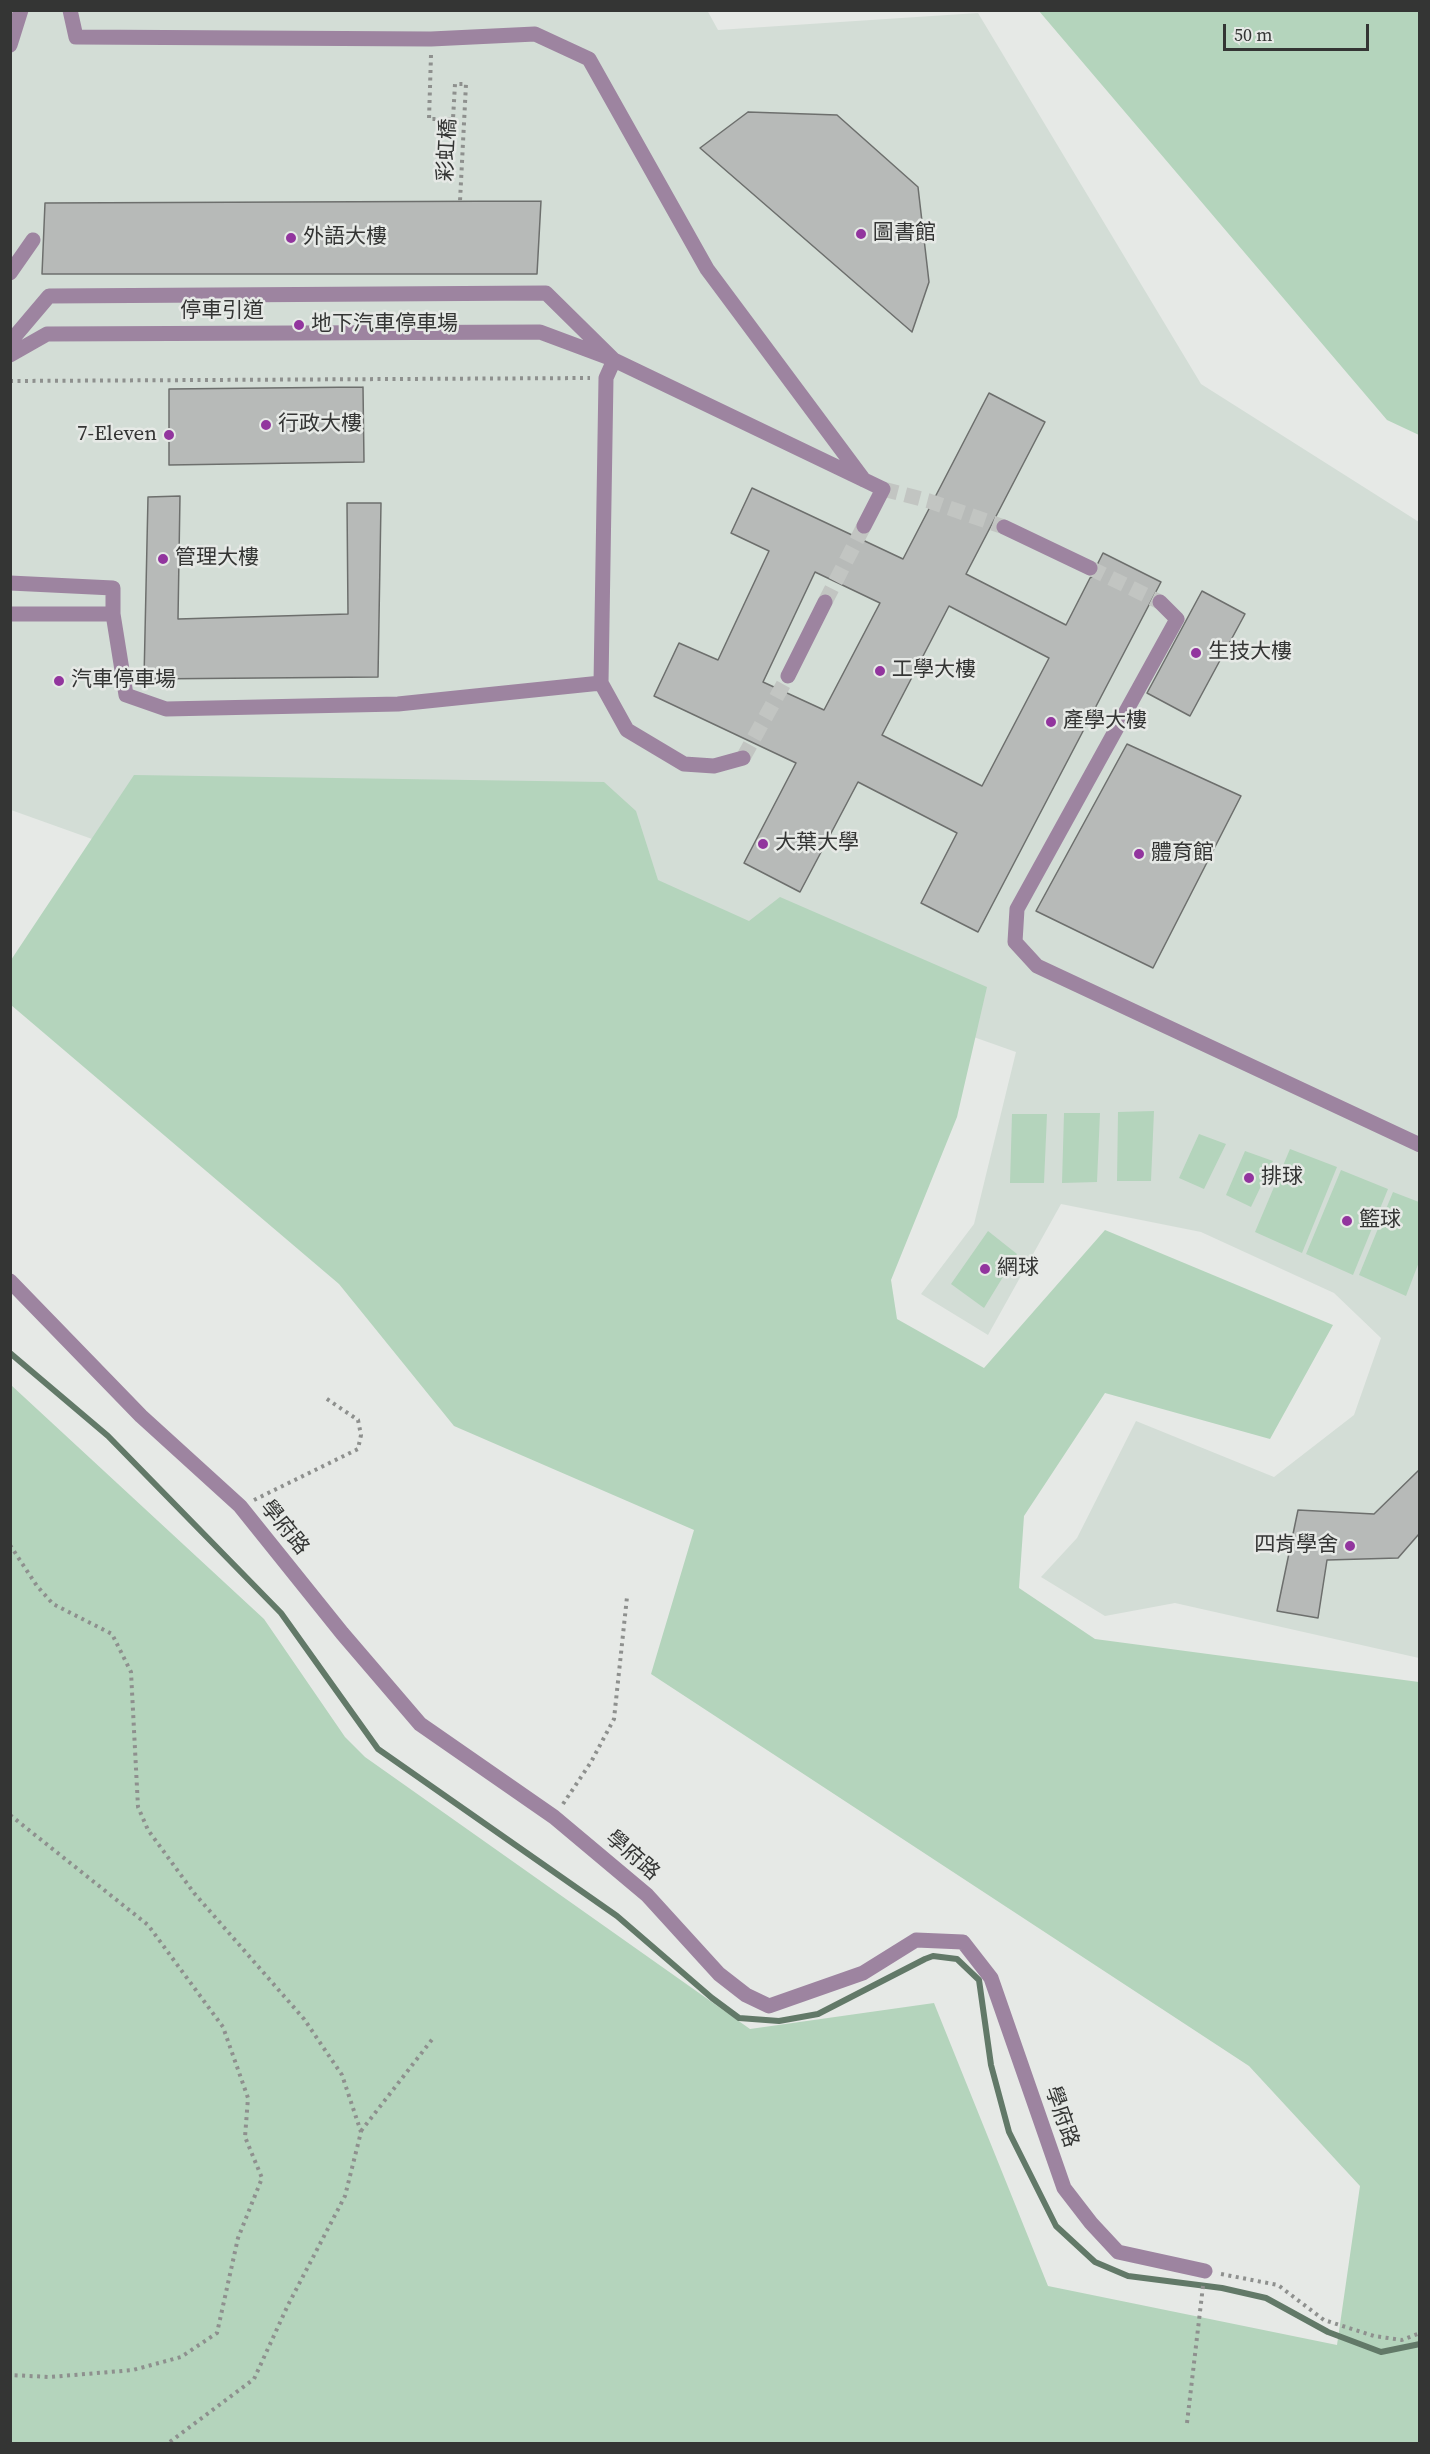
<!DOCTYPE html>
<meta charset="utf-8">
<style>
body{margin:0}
#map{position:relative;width:1430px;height:2454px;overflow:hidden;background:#e6e9e6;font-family:"Source Serif 4",serif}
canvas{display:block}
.frame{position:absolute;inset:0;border:12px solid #343534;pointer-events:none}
.scale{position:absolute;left:1223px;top:24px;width:146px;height:27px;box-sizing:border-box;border:3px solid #343534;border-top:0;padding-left:8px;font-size:18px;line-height:21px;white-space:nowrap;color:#343534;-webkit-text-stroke:4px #e6e9e6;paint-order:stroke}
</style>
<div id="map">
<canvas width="1430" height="2454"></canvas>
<div class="frame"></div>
<div class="scale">50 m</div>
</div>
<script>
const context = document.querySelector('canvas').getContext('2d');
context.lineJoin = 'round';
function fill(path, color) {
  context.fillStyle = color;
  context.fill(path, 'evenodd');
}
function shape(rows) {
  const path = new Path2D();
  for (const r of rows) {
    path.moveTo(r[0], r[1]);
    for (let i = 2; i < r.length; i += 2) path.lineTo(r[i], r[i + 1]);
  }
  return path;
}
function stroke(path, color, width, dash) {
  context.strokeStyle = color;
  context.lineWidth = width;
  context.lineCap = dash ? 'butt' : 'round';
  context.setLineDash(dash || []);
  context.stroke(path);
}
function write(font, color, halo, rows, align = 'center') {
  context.font = font + ' "Source Serif 4","Noto Sans TC",serif';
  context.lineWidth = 5;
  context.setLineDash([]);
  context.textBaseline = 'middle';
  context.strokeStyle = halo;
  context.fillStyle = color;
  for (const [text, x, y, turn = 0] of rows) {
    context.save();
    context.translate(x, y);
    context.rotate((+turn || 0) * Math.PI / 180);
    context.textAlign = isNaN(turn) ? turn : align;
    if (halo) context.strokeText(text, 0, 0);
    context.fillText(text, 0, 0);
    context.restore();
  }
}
fill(shape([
 [707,10,718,30,978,13,1201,384,1419,522,1419,1658,1175,1603,1105,1616,1041,1577,1077,1538,1136,1421,1274,1477,1354,1415,1381,1338,1334,1293,1201,1232,1061,1204,988,1335,921,1294,974,1224,1016,1052,612,909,201,878,11,810,11,11]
]), '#d3ddd6');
fill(shape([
 [1039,11,1419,11,1419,435,1387,420],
 [134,775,604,782,636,811,658,880,749,921,780,897,987,987,957,1117,891,1280,897,1319,984,1368,1105,1230,1333,1325,1270,1439,1105,1393,1024,1516,1019,1588,1095,1639,1419,1682,1419,2443,11,2443,11,1385,264,1619,345,1737,365,1757,750,2029,934,2003,1048,2286,1337,2345,1360,2186,1249,2066,651,1674,694,1530,454,1426,339,1284,11,1005,11,960],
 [1154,1111,1151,1181,1117,1181,1118,1112],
 [1064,1113,1100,1113,1097,1182,1062,1183],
 [1012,1114,1047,1114,1044,1183,1010,1183],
 [1199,1134,1226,1144,1204,1189,1179,1178],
 [1290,1149,1337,1167,1302,1253,1255,1232],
 [1245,1151,1273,1161,1251,1207,1226,1195],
 [1341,1170,1388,1189,1353,1275,1306,1254],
 [1393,1192,1419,1202,1419,1262,1406,1296,1359,1275],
 [988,1231,1017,1254,984,1308,951,1284]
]), '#b4d4bc');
stroke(shape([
 [10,1353,108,1436,281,1613,378,1749,617,1916,712,1998,739,2018,779,2021,818,2014,925,1959,933,1956,957,1959,979,1980,991,2065,1009,2132,1056,2226,1095,2262,1128,2276,1222,2288,1266,2298,1328,2332,1381,2352,1420,2344]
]), '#627968', 6);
const building = shape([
 [748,112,837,115,918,187,929,282,912,332,700,148,748,112],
 [541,201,537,274,42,274,45,203,541,201],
 [363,387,364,462,169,465,169,389,363,387],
 [989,393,1045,422,966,574,1066,625,1090,578,1098,573,1098,563,1103,553,1161,582,978,932,921,903,957,833,858,782,800,892,744,863,796,763,654,696,679,643,718,660,769,551,731,533,752,488,903,559,989,393],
 [815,572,880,603,824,710,763,682,815,572],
 [949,606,1049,658,982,786,882,735,949,606],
 [180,496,178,619,348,614,347,503,381,503,378,677,144,679,148,497,180,496],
 [1202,591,1245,614,1190,716,1147,693,1202,591],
 [1127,744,1241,796,1153,968,1036,911,1127,744],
 [1419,1470,1419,1534,1398,1558,1327,1560,1318,1618,1277,1611,1298,1510,1374,1514,1419,1470]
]);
fill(building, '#b7bab8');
stroke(building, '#6d6f6d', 1.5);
stroke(shape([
 [883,489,929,501,1004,527],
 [1090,568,1160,602],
 [825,602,864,526],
 [743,758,788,676]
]), '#c2c5c2', 15, [15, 8]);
stroke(shape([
 [431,55,429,119,453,119,455,84,466,84,460,201],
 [10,381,590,378],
 [254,1500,358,1449,361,1435,358,1420,324,1397],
 [10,1545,37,1586,53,1604,112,1634,131,1672,138,1807,148,1830,194,1893,304,2019,342,2075,361,2132,345,2196,288,2305,254,2379,167,2444],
 [563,1804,591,1762,614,1719,627,1597],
 [10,1815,148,1925,223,2027,248,2098,245,2137,262,2178,238,2238,217,2333,181,2357,133,2370,50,2377,10,2375],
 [361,2131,434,2037],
 [1221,2274,1278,2285,1324,2320,1374,2336,1402,2340,1420,2333],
 [1187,2423,1203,2286]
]), '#8e908e', 4, [3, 4.5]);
stroke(shape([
 [70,10,76,37,431,39,535,34,589,59,707,269,864,480],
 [10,45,21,10],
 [10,273,33,240],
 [10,342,49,296,546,293,614,360],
 [10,355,47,334,540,332,607,357],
 [1004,527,1090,568],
 [10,583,113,588,113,614,126,695,166,709,398,704,601,683,606,378,614,360,883,489,864,526],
 [1160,602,1177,619,1017,909,1015,942,1037,966,1420,1145],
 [10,614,113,614],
 [788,676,825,602],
 [601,683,627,730,684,764,714,766,743,758],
 [10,1281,141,1416,240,1506,342,1633,420,1724,554,1817,647,1895,719,1974,746,1995,769,2006,863,1973,916,1940,963,1942,991,1978,1064,2188,1091,2223,1118,2252,1205,2271]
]), '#9d84a0', 15);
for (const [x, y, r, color] of [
 [861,234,6,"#92359e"],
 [291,238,6,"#92359e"],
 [299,325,6,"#92359e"],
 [266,425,6,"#92359e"],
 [169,435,6,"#92359e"],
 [163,559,6,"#92359e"],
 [1196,653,6,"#92359e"],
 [880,671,6,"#92359e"],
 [59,681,6,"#92359e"],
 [1051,722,6,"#92359e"],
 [763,844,6,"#92359e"],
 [1139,854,6,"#92359e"],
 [1249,1178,6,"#92359e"],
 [1347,1221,6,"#92359e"],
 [985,1269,6,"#92359e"],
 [1350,1546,6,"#92359e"]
]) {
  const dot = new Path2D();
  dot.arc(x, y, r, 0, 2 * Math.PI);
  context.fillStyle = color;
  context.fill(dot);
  stroke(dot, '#e6e9e6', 2);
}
write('21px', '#343534', '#e6e9e6', [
 ["彩虹橋",448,150,-87],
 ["停車引道",222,312],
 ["學府路",284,1528,51],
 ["學府路",632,1856,41],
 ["學府路",1061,2117,71]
]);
write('21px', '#343534', '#e6e9e6', [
 ["圖書館",873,234],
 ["外語大樓",303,238],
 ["地下汽車停車場",311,325],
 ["行政大樓",278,425],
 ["7-Eleven",157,435,"right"],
 ["管理大樓",175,559],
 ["生技大樓",1208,653],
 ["工學大樓",892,671],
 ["汽車停車場",71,681],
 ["產學大樓",1063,722],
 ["大葉大學",775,844],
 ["體育館",1151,854],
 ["排球",1261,1178],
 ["籃球",1359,1221],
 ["網球",997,1269],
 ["四肯學舍",1338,1546,"right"]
], 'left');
</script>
